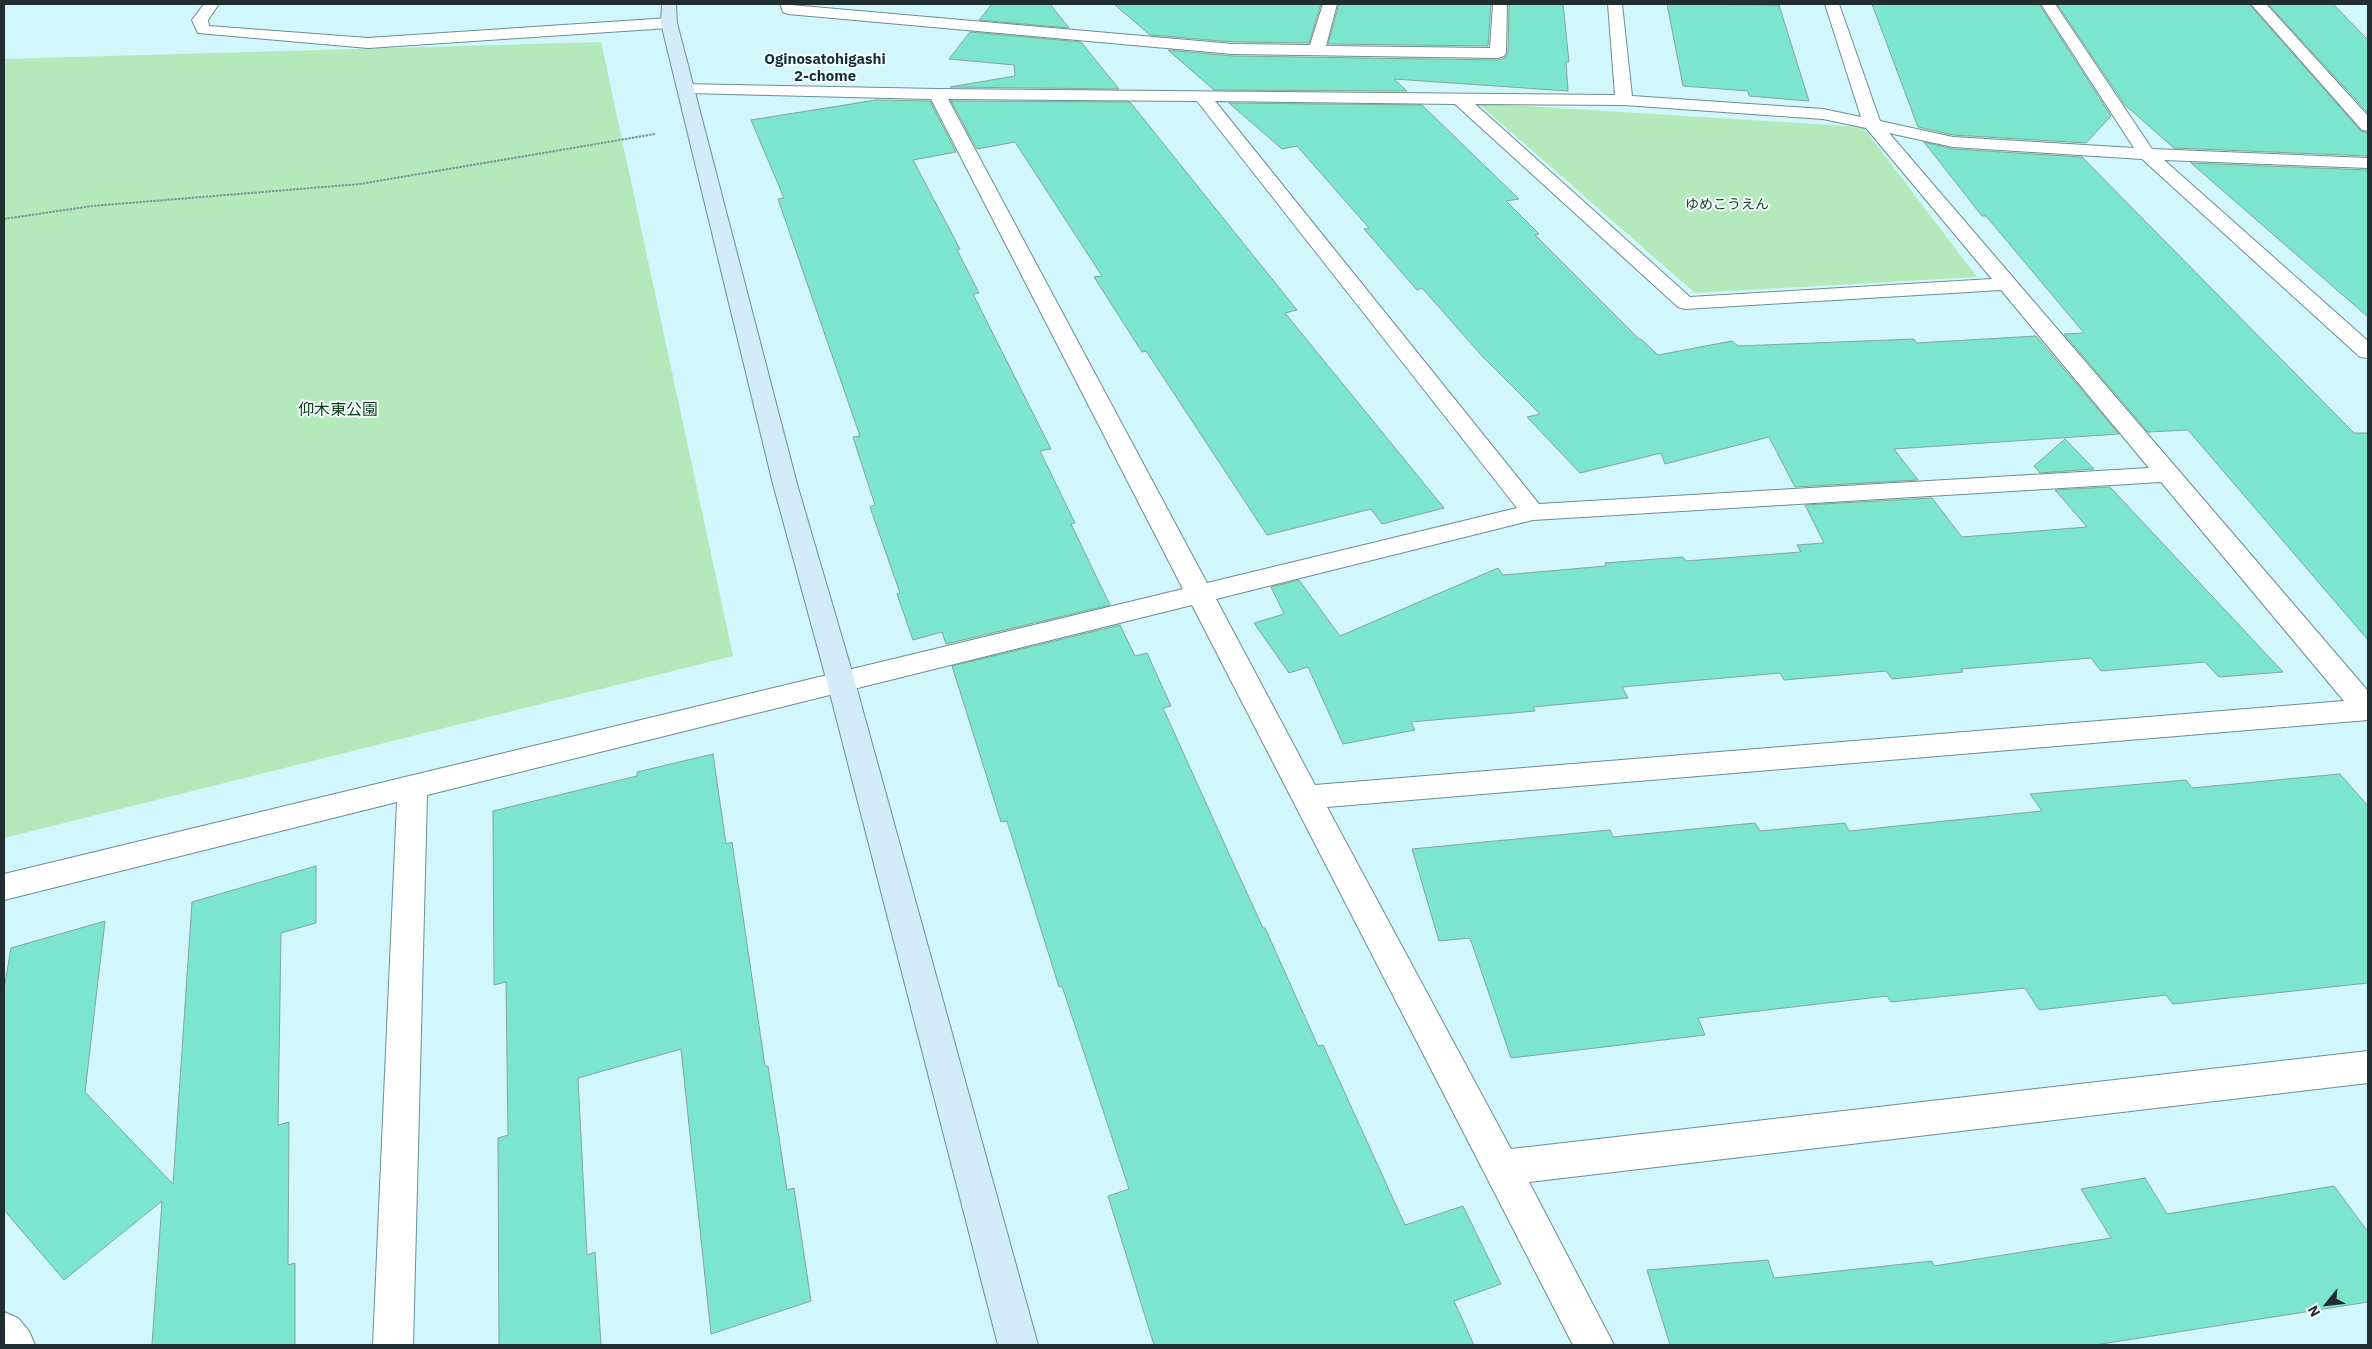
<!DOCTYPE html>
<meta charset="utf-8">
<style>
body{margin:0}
#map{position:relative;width:2372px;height:1349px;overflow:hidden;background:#d1f6fb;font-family:"IBM Plex Sans",sans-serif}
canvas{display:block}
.frame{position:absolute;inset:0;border:5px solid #202e30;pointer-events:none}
.north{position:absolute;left:2302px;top:1279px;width:50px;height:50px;-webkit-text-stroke:4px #f6fdfe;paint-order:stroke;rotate:241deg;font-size:14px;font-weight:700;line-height:20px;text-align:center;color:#202e30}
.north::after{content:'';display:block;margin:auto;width:18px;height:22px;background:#202e30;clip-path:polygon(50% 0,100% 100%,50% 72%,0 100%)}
</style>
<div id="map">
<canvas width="2372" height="1349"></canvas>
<div class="frame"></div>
<div class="north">N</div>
</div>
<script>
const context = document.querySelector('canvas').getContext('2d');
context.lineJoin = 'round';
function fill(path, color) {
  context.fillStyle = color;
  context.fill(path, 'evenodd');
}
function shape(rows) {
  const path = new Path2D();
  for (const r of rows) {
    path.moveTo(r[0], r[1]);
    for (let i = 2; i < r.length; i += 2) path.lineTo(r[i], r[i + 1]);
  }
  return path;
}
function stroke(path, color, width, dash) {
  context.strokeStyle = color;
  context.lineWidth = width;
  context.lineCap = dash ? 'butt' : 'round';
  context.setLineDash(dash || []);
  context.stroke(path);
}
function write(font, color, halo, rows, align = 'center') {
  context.font = font + ' "IBM Plex Sans","Noto Sans JP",sans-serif';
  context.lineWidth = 4;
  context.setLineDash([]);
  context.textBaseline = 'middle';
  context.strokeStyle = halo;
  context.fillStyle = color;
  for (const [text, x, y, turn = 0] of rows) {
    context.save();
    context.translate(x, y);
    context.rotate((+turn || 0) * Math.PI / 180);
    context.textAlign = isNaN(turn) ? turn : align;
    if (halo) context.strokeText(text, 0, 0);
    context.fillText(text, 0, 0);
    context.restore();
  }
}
fill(shape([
 [601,42,733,656,4,838,4,59],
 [1478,103,1863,127,1977,277,1695,293]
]), '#b4e9bc');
const building = shape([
 [992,4,1050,4,1069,28,979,20,992,4],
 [1114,4,1321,4,1309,43,1233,42,1150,35,1114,4],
 [1339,4,1491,4,1488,46,1328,44,1339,4],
 [1509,4,1563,4,1569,62,1566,62,1568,91,1394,79,1407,91,1214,90,1168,50,1233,56,1498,60,1505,58,1508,53,1509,4],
 [1667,4,1779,5,1809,101,1749,96,1748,91,1683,86,1667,4],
 [1872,4,2039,4,2111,116,2086,143,1953,135,1918,127,1872,4],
 [2057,4,2249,4,2361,131,2368,133,2368,156,2174,148,2125,105,2057,4],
 [2268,4,2333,4,2368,40,2368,113,2268,4],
 [970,32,1081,42,1119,89,950,87,1015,76,1014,65,949,59,970,32],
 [876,100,930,101,956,152,913,160,960,249,957,250,979,293,973,294,1051,449,1040,451,1075,523,1071,524,1110,605,946,644,942,632,913,640,897,594,900,593,870,507,875,505,853,437,860,436,778,199,784,198,751,120,876,100],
 [951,101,1130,102,1297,310,1285,313,1444,508,1382,524,1371,509,1267,535,1146,351,1142,352,1094,277,1102,276,1015,142,977,149,951,101],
 [1229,103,1422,105,1519,199,1506,201,1539,234,1535,235,1639,339,1641,339,1658,355,1732,341,1738,346,1914,339,1917,343,2036,336,2119,434,1894,449,1918,480,1795,487,1769,437,1665,464,1661,453,1580,473,1527,417,1540,414,1483,357,1422,288,1417,290,1364,229,1369,228,1297,146,1282,149,1229,103],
 [1924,142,1953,149,2082,157,2354,433,2368,433,2368,640,2188,430,2148,432,2064,334,2084,333,1986,216,1982,216,1924,142],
 [2191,163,2368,170,2368,317,2191,163],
 [2065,439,2094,469,2040,473,2034,466,2065,439],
 [2110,487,2283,672,2219,677,2205,662,2101,671,2091,658,1961,669,1963,672,1892,679,1886,671,1784,680,1780,673,1622,687,1628,698,1533,707,1535,711,1411,722,1415,730,1343,744,1308,667,1289,673,1254,623,1284,614,1271,587,1299,580,1340,636,1498,568,1503,575,1606,566,1605,563,1683,557,1686,561,1801,552,1797,545,1824,543,1805,505,1932,498,1962,537,2087,527,2055,490,2110,487],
 [1120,625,1135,656,1147,653,1171,706,1163,708,1225,845,1263,928,1265,928,1318,1046,1323,1045,1405,1225,1463,1206,1501,1284,1454,1301,1474,1345,1154,1345,1108,1196,1129,1189,1062,986,1059,987,1007,821,1001,822,952,666,1120,625],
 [713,754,726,844,732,842,765,1066,768,1066,787,1190,794,1188,811,1301,711,1334,681,1049,578,1078,587,1255,595,1252,601,1345,499,1345,498,1138,508,1135,506,982,494,985,493,811,637,776,637,772,713,754],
 [2340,774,2368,806,2368,983,2173,1004,2166,995,2039,1010,2025,988,1891,1002,1887,996,1698,1018,1705,1035,1511,1058,1470,938,1439,941,1412,849,1610,830,1613,837,1755,823,1760,831,1845,823,1849,831,2042,811,2030,794,2186,780,2192,788,2340,774],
 [316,866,316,923,281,933,278,1125,289,1122,288,1265,295,1263,295,1345,152,1345,162,1201,64,1280,4,1210,4,989,11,948,105,921,85,1092,173,1184,192,902,316,866],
 [2145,1178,2167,1214,2334,1186,2368,1232,2368,1302,2095,1345,1670,1345,1647,1270,1768,1260,1774,1278,1932,1261,1934,1266,2111,1238,2081,1189,2145,1178]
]);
fill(building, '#7be5ce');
stroke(building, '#83a59c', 1);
const street = shape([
 [204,4,219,4,208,20,209,26,368,38,669,18,677,23,669,28,368,48,198,33,192,20,204,4],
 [780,4,1233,44,1310,45,1323,4,1337,4,1326,46,1490,48,1493,4,1507,4,1506,53,1504,56,1498,58,1233,54,788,14,783,12,780,4],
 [1608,4,1622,4,1632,96,1823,109,1861,117,1825,4,1839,4,1880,121,1953,137,2134,148,2041,4,2055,4,2152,149,2368,158,2368,168,2164,160,2368,341,2368,358,2360,357,2142,159,1953,147,1889,133,2368,691,2368,720,1327,807,1511,1149,2368,1051,2368,1083,1529,1182,1614,1345,1573,1345,1192,605,427,795,413,1345,373,1345,397,802,4,900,4,874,1183,589,931,99,687,93,681,92,679,88,681,84,937,89,1615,95,1608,4],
 [948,99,1197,101,1517,508,1207,583,948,99],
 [1215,101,1455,104,1678,307,1685,309,2001,290,2149,468,1539,504,1215,101],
 [1475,104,1624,105,1823,119,1866,128,1992,279,1690,297,1475,104],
 [2161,482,2344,701,1315,785,1216,599,1533,520,2161,482],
 [2251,4,2266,4,2368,116,2368,131,2362,130,2251,4],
 [4,1312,18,1318,29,1331,35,1345,4,1345,4,1312]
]);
const secondary = shape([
 [662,4,676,4,677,23,797,484,855,682,1038,1345,998,1345,827,682,773,484,661,23,662,4]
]);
stroke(street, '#6c8e93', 2);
stroke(secondary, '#6c8e93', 2);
stroke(shape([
 [4,219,92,206,360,184,655,134]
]), '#7c9699', 2, [2.5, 1]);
fill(street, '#fff');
fill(secondary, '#d4ecfa');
write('14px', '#0a3e1a', '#f6fdfe', [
 ["ゆめこうえん",1727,205]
]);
write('bold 15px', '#0f3034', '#f6fdfe', [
 ["Oginosatohigashi",825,60],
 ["2-chome",825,77]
]);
write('16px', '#0a3e1a', '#f6fdfe', [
 ["仰木東公園",338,410]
]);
</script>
